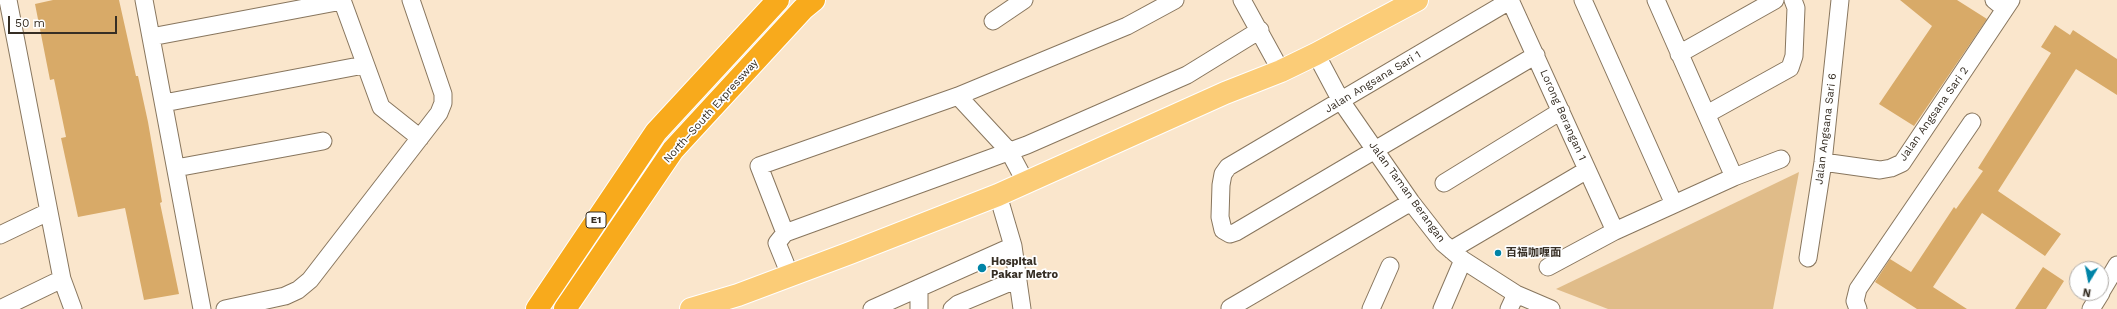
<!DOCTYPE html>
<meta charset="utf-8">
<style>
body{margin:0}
#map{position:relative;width:2117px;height:309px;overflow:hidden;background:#fae6cc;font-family:"Work Sans",sans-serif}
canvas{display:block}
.north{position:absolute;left:2069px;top:261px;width:40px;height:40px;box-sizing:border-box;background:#fff;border:1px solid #afaba7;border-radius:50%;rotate:190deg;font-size:11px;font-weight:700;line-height:16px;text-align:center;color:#362e24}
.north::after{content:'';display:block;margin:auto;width:14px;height:18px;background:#0084a7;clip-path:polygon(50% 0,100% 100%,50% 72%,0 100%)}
.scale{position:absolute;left:8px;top:16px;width:109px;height:18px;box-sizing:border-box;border:2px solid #362e24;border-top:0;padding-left:5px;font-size:12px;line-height:14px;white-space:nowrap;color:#362e24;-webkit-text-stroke:3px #fff;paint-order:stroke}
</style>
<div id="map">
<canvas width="2117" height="309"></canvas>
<div class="north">N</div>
<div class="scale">50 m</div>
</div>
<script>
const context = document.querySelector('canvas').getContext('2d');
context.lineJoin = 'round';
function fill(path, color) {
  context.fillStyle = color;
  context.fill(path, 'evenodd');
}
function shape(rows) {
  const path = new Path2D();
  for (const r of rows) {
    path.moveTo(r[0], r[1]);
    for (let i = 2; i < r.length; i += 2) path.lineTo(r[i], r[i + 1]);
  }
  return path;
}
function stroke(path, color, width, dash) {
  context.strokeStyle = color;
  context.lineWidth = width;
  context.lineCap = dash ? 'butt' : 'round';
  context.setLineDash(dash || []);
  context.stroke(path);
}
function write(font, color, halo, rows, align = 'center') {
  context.font = font + ' "Work Sans","Noto Sans SC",sans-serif';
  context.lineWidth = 3.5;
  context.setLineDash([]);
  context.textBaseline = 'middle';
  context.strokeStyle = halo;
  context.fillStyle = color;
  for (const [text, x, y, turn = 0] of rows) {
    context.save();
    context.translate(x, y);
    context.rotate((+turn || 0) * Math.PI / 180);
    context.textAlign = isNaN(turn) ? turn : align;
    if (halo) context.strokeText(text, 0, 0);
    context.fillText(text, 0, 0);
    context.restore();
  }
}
fill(shape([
 [1799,172,1773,309,1608,309,1556,289]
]), '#e0bc89');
fill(shape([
 [53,0,119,0,136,76,138,76,148,122,162,202,160,203,179,294,144,300,125,208,78,217,61,138,66,137,54,79,50,80,35,4],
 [1900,0,1957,0,1987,19,1914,126,1879,104,1932,26],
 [2055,25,2070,35,2073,30,2117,59,2117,95,2076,69,1998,191,2061,234,2045,256,1982,213,1933,287,1967,309,1917,309,1875,282,1890,259,1911,272,1954,207,1956,209,1983,171,1978,168,2051,53,2041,47],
 [2043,267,2064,281,2046,309,2015,309]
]), '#d8aa68');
const minor = shape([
 [8,0,62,279,73,309],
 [144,0,202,309],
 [342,0,381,107,420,138],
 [1242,0,1281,71],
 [1510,0,1615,231],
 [1511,0,1228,167,1223,174,1221,185,1220,217,1223,230,1230,234,1236,232,1536,55],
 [1583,0,1674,204],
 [1656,0,1734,177,1781,159],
 [1994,0,2005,9],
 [993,21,1024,0],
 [151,37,342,1],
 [1316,54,1341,101,1411,202,1443,243,1463,260,1516,294,1551,309],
 [1679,54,1775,0],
 [958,96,1009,151,1026,183],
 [164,103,364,65],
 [1707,114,1790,68,1794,56,1796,8,1793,0],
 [1823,162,1880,170,1891,168,1902,163,2011,0],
 [176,168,323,141],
 [1444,183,1561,111],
 [998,195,1013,246,1022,309],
 [785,233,759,166,958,96,1127,26,1175,0],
 [0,235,48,212],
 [1451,250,1587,170],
 [1808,258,1823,162,1840,0],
 [1548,267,1615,231,1734,177],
 [790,275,777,243,785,233,1027,145,1187,75,1260,30],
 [2101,292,2117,265],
 [1230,308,1411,202],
 [0,309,62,279],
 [225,309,285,296,298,290,310,280,439,113,443,103,443,94,411,0],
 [872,309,1013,246],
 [919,309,919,288],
 [952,309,958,304,1018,279],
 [1371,309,1390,266],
 [1442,309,1463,260],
 [1509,309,1516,294],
 [1858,309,1855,301,1858,289,1972,122],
 [2091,309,2101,293]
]);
const major = shape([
 [691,309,738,295,850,253,998,195,1225,93,1281,71,1316,54,1417,0]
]);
const highway = shape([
 [537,309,656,132,778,0],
 [565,309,673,150,803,9,814,0]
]);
stroke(minor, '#88765e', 19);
stroke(major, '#fff', 24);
stroke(highway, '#fff', 24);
stroke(minor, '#fff', 17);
stroke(major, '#fbcc77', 22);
stroke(highway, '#f8aa1c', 22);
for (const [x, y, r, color] of [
 [1498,253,4,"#0084a7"],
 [982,268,5,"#0084a7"]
]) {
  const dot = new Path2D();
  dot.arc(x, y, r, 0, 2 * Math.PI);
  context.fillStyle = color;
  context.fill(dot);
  stroke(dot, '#fff', 1.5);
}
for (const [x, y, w] of [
 [596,220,20]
]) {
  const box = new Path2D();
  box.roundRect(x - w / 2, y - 8, w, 16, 3);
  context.fillStyle = '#fff';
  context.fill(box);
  stroke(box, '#362e24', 1);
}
write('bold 10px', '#362e24', null, [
 ["E1",596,220]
]);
write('11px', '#362e24', '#fff', [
 ["Jalan Angsana Sari 1",1373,82,-31],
 ["North–South Expressway",711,111,-48],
 ["Jalan Angsana Sari 2",1934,114,-55],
 ["Lorong Berangan 1",1563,115,66],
 ["Jalan Angsana Sari 6",1826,129,-83],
 ["Jalan Taman Berangan",1407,192,54]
]);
write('bold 11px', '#362e24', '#fff', [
 ["百福咖喱面",1506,253],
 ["Hospital",991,262],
 ["Pakar Metro",991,275]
], 'left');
</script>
